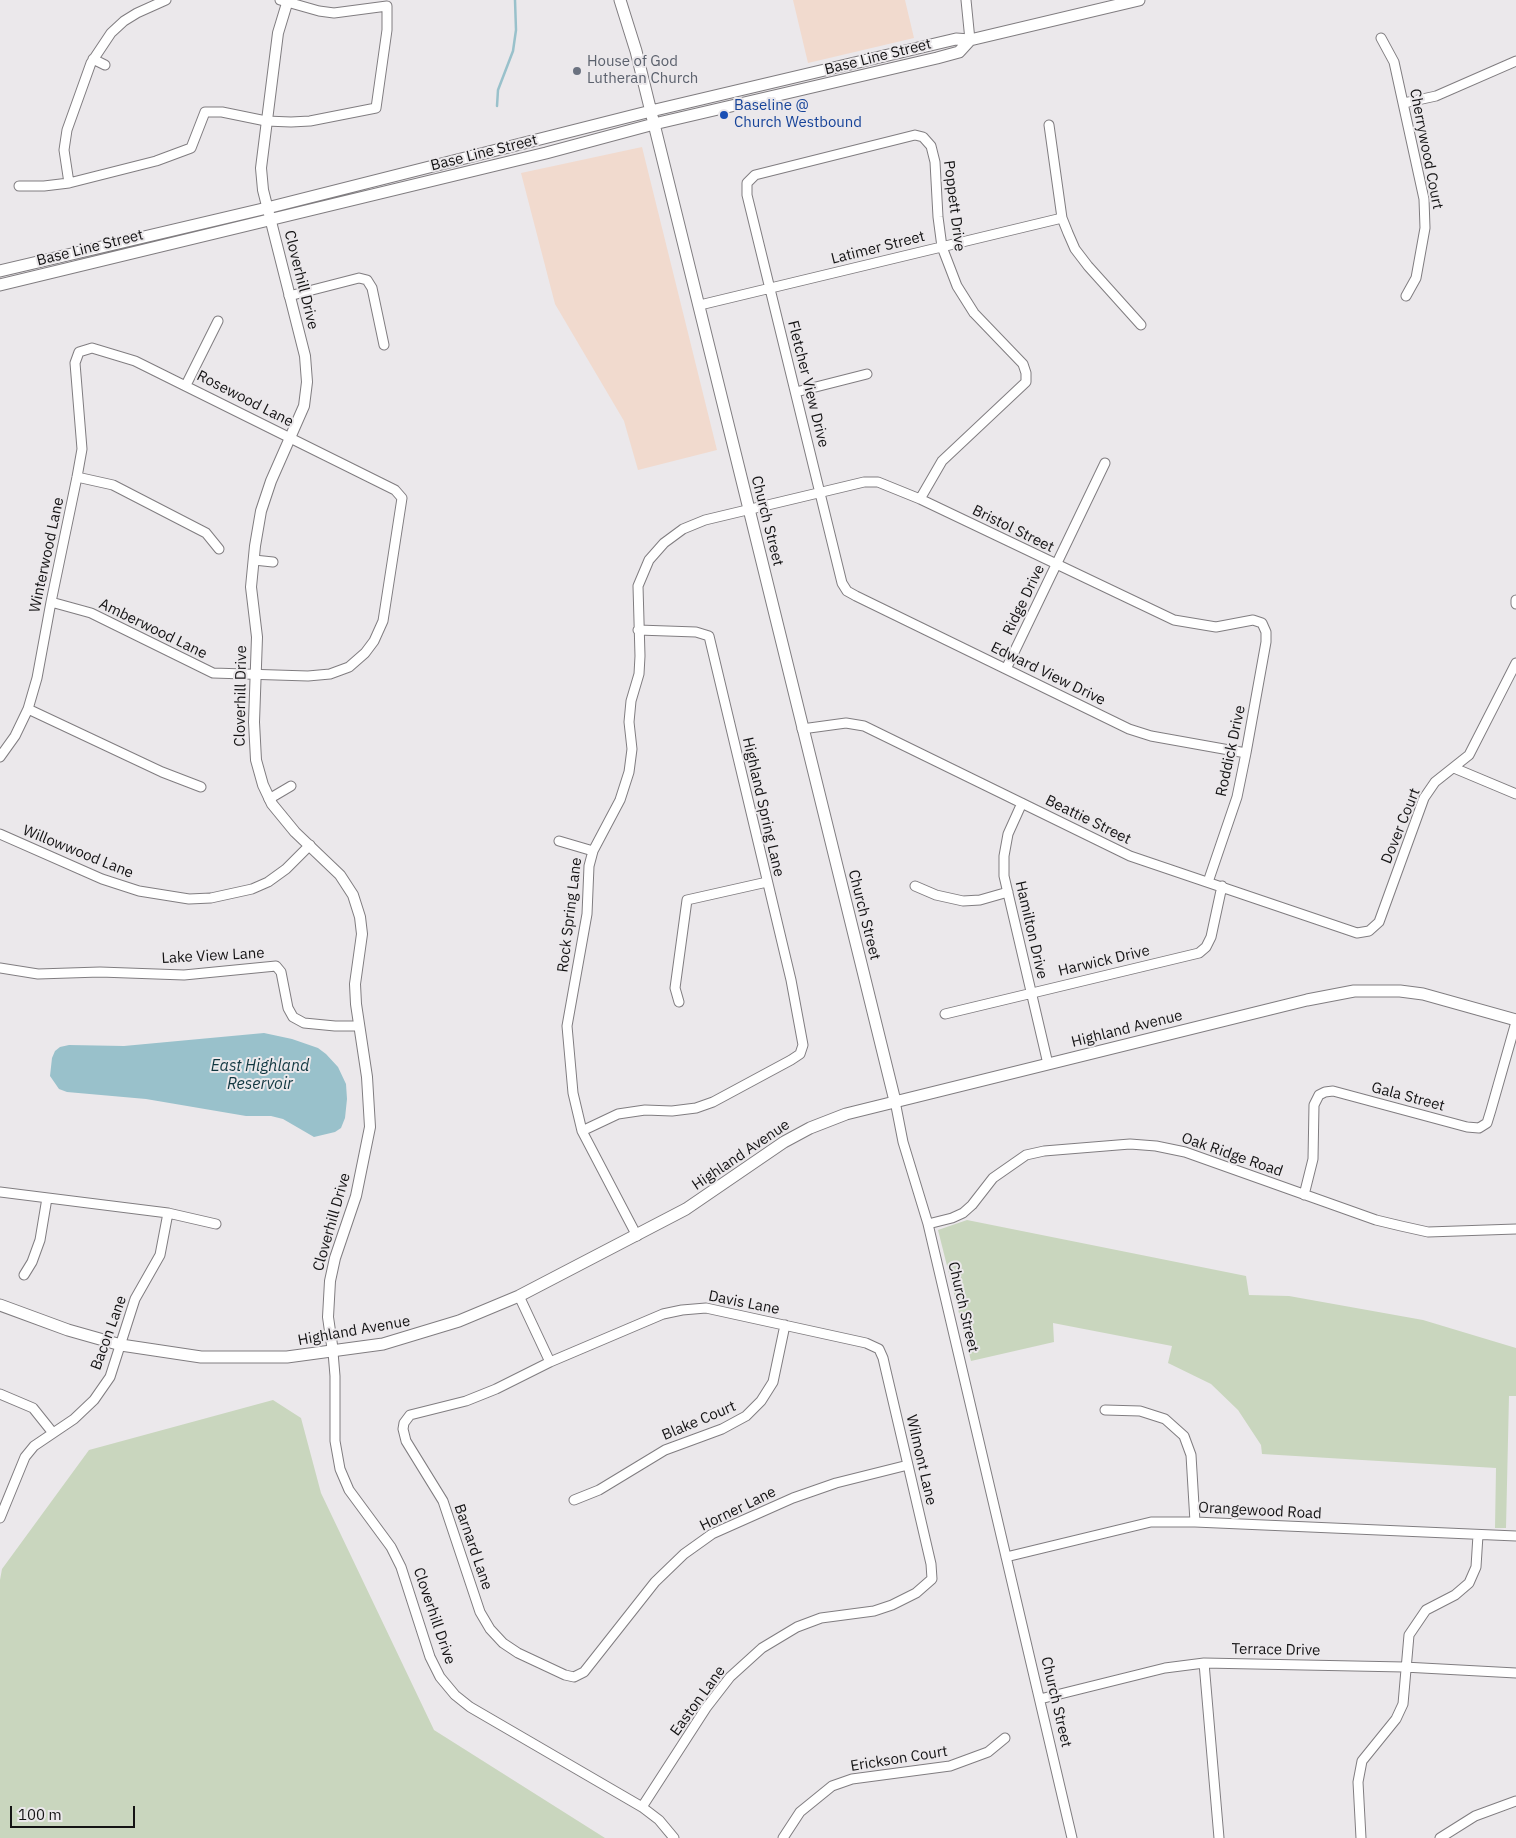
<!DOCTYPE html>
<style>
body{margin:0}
#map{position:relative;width:1516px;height:1838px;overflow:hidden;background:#ebe8eb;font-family:"IBM Plex Sans",sans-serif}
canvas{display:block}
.scale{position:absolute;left:10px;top:1806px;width:125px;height:22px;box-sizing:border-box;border:2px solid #141314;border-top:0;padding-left:6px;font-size:15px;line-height:18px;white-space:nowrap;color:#141314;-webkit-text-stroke:4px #ebe8eb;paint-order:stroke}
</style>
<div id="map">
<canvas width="1516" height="1838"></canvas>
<div class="scale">100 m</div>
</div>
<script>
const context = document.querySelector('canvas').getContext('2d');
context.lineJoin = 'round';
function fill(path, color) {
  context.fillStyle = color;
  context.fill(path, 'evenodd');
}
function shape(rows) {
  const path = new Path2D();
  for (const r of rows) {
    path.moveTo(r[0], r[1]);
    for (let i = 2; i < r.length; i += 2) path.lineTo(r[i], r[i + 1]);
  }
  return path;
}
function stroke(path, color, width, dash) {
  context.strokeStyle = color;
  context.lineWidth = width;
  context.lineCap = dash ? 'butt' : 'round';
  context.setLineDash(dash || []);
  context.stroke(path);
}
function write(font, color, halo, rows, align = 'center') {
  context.font = font + ' "IBM Plex Sans",sans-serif';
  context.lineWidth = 4;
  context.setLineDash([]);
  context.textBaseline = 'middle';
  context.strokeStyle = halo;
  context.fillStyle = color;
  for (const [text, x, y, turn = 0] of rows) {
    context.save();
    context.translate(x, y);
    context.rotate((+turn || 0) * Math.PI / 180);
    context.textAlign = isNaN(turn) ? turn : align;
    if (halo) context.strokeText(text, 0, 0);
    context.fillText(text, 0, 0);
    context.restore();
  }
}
fill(shape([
 [793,0,905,0,914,38,808,63],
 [642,147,717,450,638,470,624,421,555,304,521,173]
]), '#f1dace');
fill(shape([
 [967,1220,1246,1276,1249,1295,1289,1296,1423,1320,1516,1348,1516,1396,1509,1396,1506,1528,1495,1528,1496,1468,1262,1454,1261,1445,1238,1410,1211,1384,1168,1363,1172,1346,1053,1323,1054,1342,971,1361,938,1230],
 [273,1400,301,1418,321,1493,434,1730,605,1838,0,1838,0,1580,2,1569,89,1450]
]), '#c9d6be');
fill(shape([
 [264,1033,292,1039,318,1048,326,1054,338,1067,346,1084,347,1099,345,1118,341,1128,335,1132,314,1137,283,1119,271,1116,246,1116,146,1099,67,1092,59,1089,50,1076,52,1058,55,1051,60,1047,69,1045,124,1046]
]), '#99c1cb');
stroke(shape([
 [497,106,498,90,513,51,516,30,515,0]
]), '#99c1cb', 2.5);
const minor = shape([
 [966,0,970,40],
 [1381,38,1394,62,1424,199,1425,228,1416,278,1406,296],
 [93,59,105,65],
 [1404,103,1436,96,1516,61],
 [1049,125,1062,218,1068,233,1075,249,1088,266,1141,325],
 [69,183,64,150,67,130,91,63,111,33,124,21,137,13,166,0],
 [19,186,44,186,69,183,156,161,191,148,205,112,222,112,266,121,291,122,310,121,376,108,387,30,387,6,334,13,319,11,280,0],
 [289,296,359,278,367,280,372,288,384,345],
 [700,305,1062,218],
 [186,385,218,321],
 [796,392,867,374],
 [77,477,113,485,206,533,219,549],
 [920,499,942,461,1026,382,1026,373,1023,364,974,313,957,286,942,247,938,217,935,162,931,146,923,137,915,135,755,175,747,183,747,195,842,583,847,591,856,596,1129,729,1151,736,1246,753],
 [254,560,273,562],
 [1516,600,1516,604],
 [1006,669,1105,463],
 [28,709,162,772,201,787],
 [802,729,846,723,864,726,1130,856,1357,933,1369,931,1379,922,1424,798,1435,782,1469,755,1516,663],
 [0,757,15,736,28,709,37,678,51,602,77,477,82,449,75,363,79,352,92,348,135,361,395,490,402,498,383,621,374,641,365,653,349,667,330,674,308,676,213,673,91,613,51,602],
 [1454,768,1516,794],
 [269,799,291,786],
 [1022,803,1008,834,1004,856,1004,876,1048,1064],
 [0,834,102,879,139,891,189,899,211,898,252,889,268,882,286,869,310,845],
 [559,841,593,851],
 [915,886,936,895,963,901,980,900,1008,892],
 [0,968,38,974,100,972,184,975,276,966,281,972,288,1008,293,1017,304,1023,335,1026,359,1026],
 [679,1002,675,988,687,900,767,882],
 [945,1014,1199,953,1206,947,1211,937,1222,886],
 [895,1101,903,1142,928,1224,1072,1838],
 [582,1131,618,1114,645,1110,672,1111,696,1108,713,1102,791,1060,800,1054,803,1045,791,980,709,636,696,632,638,630],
 [0,1192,168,1213,216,1224],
 [1304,1195,1313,1159,1314,1105,1319,1095,1325,1092,1333,1091,1467,1127,1479,1128,1487,1123,1491,1110,1516,1022],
 [928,1224,952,1218,963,1213,972,1205,993,1178,1026,1155,1044,1151,1130,1144,1156,1146,1185,1152,1376,1220,1401,1226,1428,1232,1516,1229],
 [637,1236,582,1131,573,1093,567,1026,587,914,589,866,593,851,620,800,629,772,632,749,629,722,631,701,639,674,640,656,638,586,649,560,664,543,683,529,705,520,864,482,878,482,920,499,1174,620,1216,627,1253,620,1262,623,1266,632,1266,642,1246,753,1237,797,1208,882],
 [24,1275,32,1262,40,1240,47,1198],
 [519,1296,550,1362],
 [333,1352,335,1376,335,1441,340,1469,349,1490,391,1547,401,1567,430,1657,440,1677,455,1695,470,1707,642,1807,659,1820,674,1838],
 [0,1394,33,1408,53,1433],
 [1105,1410,1140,1411,1165,1419,1184,1436,1191,1455,1195,1522],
 [574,1500,599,1490,665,1450,722,1429,746,1416,761,1401,773,1382,785,1325],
 [0,1518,25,1457,34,1446,74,1419,94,1400,110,1377,135,1299,160,1255,168,1213],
 [1006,1557,1151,1522,1195,1522,1516,1536],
 [1204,1663,1219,1838],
 [1040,1699,1165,1668,1204,1663,1404,1667,1516,1673],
 [642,1807,706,1708,730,1677,762,1648,797,1627,821,1618,874,1611,892,1605,916,1593,932,1579,931,1564,908,1465,886,1371,883,1358,879,1349,866,1343,706,1308,682,1310,663,1314,550,1362,496,1389,466,1401,410,1415,404,1423,403,1429,406,1441,443,1501,480,1612,490,1629,503,1643,518,1653,565,1675,574,1677,584,1672,655,1582,684,1554,712,1534,793,1498,836,1483,908,1465],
 [783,1838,800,1812,832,1786,852,1779,950,1766,988,1752,1005,1738],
 [1361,1838,1358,1782,1362,1761,1396,1719,1403,1704,1409,1635,1426,1610,1455,1595,1469,1583,1476,1567,1478,1535],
 [1440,1838,1475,1816,1516,1801]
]);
const tertiary = shape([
 [288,0,278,33,261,168,263,190,305,356,307,382,304,406,271,481,261,511,255,546,251,587,257,637,254,722,256,760,263,785,272,804,295,832,340,875,353,895,360,917,362,934,355,984,356,1004,367,1077,370,1127,356,1196,335,1258,330,1281,328,1317,333,1352]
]);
const secondary = shape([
 [620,0,636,51,895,1101],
 [0,271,267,208,651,111,956,39,970,40,1139,0],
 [0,285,546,153,654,124,937,58,959,52,970,40],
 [0,1305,68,1330,121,1345,201,1357,287,1357,383,1344,459,1321,519,1296,686,1209,784,1142,810,1128,846,1114,1307,1000,1354,991,1400,991,1423,994,1516,1020]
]);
stroke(minor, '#807d80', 11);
stroke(tertiary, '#807d80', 12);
stroke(secondary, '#807d80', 13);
stroke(minor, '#fff', 9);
stroke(tertiary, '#fff', 10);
stroke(secondary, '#fff', 11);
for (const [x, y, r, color] of [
 [577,71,5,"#6b7280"],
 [724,115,5,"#1a4fb4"]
]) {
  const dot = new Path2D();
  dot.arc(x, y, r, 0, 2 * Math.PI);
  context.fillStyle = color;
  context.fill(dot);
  stroke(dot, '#ebe8eb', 2);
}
write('15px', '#141314', '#ebe8eb', [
 ["Base Line Street",878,57,-14],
 ["Cherrywood Court",1426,149,79],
 ["Base Line Street",484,153,-14],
 ["Poppett Drive",954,206,83],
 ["Base Line Street",90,248,-14],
 ["Latimer Street",878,248,-14],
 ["Cloverhill Drive",301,280,76],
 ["Fletcher View Drive",808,384,76],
 ["Rosewood Lane",245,399,27],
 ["Church Street",767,521,76],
 ["Bristol Street",1013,529,26],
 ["Winterwood Lane",47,555,-78],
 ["Ridge Drive",1024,600,-64],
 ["Amberwood Lane",153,629,26],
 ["Edward View Drive",1048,674,26],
 ["Cloverhill Drive",241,696,-89],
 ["Roddick Drive",1231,751,-78],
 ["Highland Spring Lane",763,807,77],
 ["Beattie Street",1088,820,26],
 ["Dover Court",1401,826,-68],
 ["Willowwood Lane",78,852,22],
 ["Rock Spring Lane",570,915,-83],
 ["Church Street",864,915,76],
 ["Hamilton Drive",1031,930,77],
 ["Lake View Lane",213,956,-3],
 ["Harwick Drive",1104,961,-13],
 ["Highland Avenue",1127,1029,-14],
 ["Gala Street",1408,1097,15],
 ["Highland Avenue",741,1155,-34],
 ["Oak Ridge Road",1232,1155,19],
 ["Cloverhill Drive",332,1222,-74],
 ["Davis Lane",744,1303,11],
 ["Church Street",963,1307,77],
 ["Highland Avenue",354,1331,-10],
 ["Bacon Lane",109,1333,-70],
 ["Blake Court",699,1421,-23],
 ["Wilmont Lane",921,1460,77],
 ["Horner Lane",738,1509,-26],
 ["Orangewood Road",1260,1511,3],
 ["Barnard Lane",473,1547,71],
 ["Cloverhill Drive",434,1616,71],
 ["Terrace Drive",1276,1650,1],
 ["Easton Lane",698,1701,-54],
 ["Church Street",1056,1702,77],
 ["Erickson Court",899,1759,-9]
]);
write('15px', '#5b616d', '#ebe8eb', [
 ["House of God",587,62],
 ["Lutheran Church",587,79]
], 'left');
write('15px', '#164399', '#ebe8eb', [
 ["Baseline @",734,106],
 ["Church Westbound",734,123]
], 'left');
write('italic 16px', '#113740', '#ebe8eb', [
 ["East Highland",260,1066],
 ["Reservoir",260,1084]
]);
</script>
